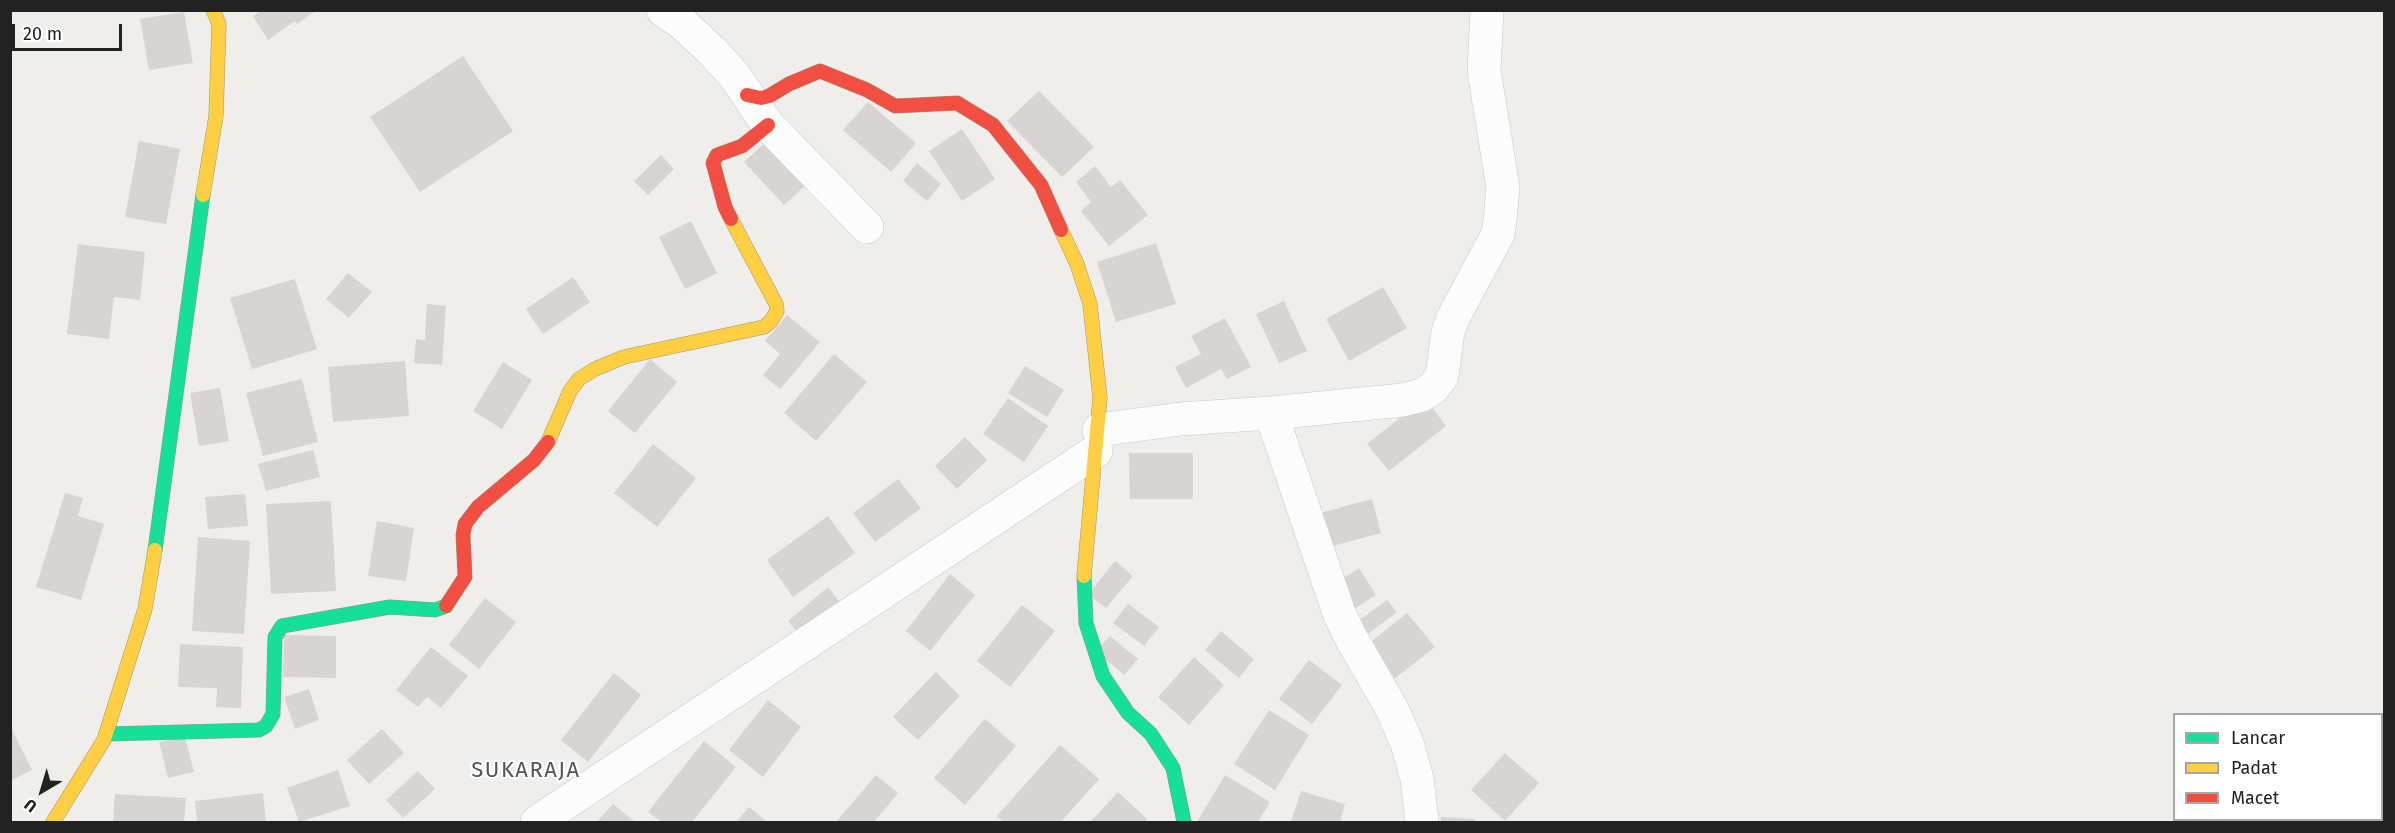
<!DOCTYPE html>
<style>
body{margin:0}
#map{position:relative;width:2395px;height:833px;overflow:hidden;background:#f0eeeb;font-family:"Fira Sans",sans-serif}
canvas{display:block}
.frame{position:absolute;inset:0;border:12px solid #222;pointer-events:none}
.legend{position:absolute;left:2173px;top:713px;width:210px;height:108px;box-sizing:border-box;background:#fff;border:2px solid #a7a7a7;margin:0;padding:8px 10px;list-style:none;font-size:18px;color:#222}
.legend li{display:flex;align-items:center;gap:12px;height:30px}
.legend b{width:30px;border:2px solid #a7a7a7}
.north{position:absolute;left:12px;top:761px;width:60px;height:60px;-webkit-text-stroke:4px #fff;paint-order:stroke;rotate:218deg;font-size:16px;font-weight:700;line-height:24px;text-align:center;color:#222}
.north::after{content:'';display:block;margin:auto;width:21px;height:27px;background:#222;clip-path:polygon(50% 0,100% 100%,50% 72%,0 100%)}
.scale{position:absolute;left:12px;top:24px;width:110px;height:27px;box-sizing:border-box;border:3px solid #222;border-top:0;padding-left:8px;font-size:18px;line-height:21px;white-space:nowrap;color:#222;-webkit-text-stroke:4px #fff;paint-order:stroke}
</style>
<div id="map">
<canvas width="2395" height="833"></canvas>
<div class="frame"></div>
<ul class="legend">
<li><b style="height:8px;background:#16e098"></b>Lancar</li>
<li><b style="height:8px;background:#ffcf43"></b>Padat</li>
<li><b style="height:8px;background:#f24e42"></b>Macet</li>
</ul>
<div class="north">U</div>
<div class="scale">20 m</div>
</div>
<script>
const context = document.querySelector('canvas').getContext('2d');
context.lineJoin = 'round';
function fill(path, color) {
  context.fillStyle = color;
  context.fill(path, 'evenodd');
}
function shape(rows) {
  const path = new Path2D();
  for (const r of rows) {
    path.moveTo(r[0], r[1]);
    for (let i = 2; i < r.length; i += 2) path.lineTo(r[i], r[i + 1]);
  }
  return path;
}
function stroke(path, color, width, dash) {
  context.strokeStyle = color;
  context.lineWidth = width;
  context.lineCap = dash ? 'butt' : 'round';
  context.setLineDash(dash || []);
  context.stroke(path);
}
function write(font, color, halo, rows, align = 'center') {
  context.font = font + ' "Fira Sans",sans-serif';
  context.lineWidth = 4.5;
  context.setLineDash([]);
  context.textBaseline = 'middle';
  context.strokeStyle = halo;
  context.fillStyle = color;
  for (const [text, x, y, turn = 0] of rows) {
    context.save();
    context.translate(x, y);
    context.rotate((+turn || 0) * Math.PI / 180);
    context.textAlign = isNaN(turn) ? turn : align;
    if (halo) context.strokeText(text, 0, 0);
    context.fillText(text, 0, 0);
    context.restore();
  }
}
fill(shape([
 [262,10,317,10,297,24,295,21,268,40,253,16],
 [184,12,193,63,149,70,140,19],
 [463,56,513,131,420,192,370,117],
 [1039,91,1094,147,1062,177,1007,121],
 [868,102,916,143,891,172,843,130],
 [962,129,995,179,962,201,929,151],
 [768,140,809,182,784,205,744,162],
 [139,141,180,149,166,224,125,217],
 [661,155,674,169,648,195,634,181],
 [917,163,941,184,927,201,903,181],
 [1095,166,1111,187,1120,180,1148,215,1109,246,1081,211,1091,202,1076,182],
 [691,221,717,273,685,289,659,237],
 [1156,243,1176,304,1116,322,1097,262],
 [78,244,145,252,140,300,114,297,109,339,67,334],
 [348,273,372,292,349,318,326,299],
 [573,277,590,302,543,334,526,309],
 [295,279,317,349,252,369,230,298],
 [1383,287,1407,328,1349,361,1326,319],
 [1284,301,1307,351,1279,363,1256,314],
 [427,304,446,306,442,365,414,363,416,339,425,340],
 [787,315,820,342,780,389,763,375,780,354,765,341],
 [1225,318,1251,367,1227,379,1221,369,1186,388,1175,367,1201,354,1191,336],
 [834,354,867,382,816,441,784,413],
 [650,359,677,382,635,433,608,411],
 [405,361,409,416,333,422,328,367],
 [503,362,532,380,502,429,473,411],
 [1025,366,1064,390,1047,417,1008,393],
 [302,379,318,442,263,456,246,393],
 [220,388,229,441,199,446,190,393],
 [1008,398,1048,426,1024,462,983,434],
 [1425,398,1446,426,1389,471,1367,444],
 [965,437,987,460,957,489,935,466],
 [653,444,696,478,657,527,614,493],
 [313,450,320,477,266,491,258,464],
 [1129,453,1193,453,1193,499,1130,499],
 [898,479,921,508,875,542,853,513],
 [65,493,83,498,78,516,104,524,81,600,36,587],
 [245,494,248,526,208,529,205,497],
 [1372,499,1381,533,1329,547,1320,513],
 [331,501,336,591,271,594,266,504],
 [828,516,855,553,793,597,767,560],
 [377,521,414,528,406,581,368,576],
 [198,537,250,541,244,634,192,631],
 [1115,561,1133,576,1106,608,1088,594],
 [1359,568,1376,595,1354,609,1337,583],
 [950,574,975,595,930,651,906,631],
 [828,587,839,601,799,634,788,621],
 [485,598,516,622,479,669,449,645],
 [1387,600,1397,612,1360,640,1350,627],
 [1128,604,1159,627,1144,646,1113,623],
 [1022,605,1055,631,1010,687,977,661],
 [1407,613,1435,647,1394,679,1367,645],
 [1221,631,1254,659,1239,678,1205,650],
 [284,635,336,636,336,678,283,677],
 [1110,636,1138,659,1124,675,1096,651],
 [180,644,243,647,241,708,216,707,217,688,178,687],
 [431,647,468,676,441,708,427,697,418,707,396,690],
 [1194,657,1224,685,1189,725,1158,697],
 [1309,660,1342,685,1312,724,1279,699],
 [936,672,960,696,918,740,893,717],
 [614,673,641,695,588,762,561,740],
 [309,689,319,720,295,729,284,697],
 [768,700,801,727,763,777,729,750],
 [1269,710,1309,735,1275,790,1234,764],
 [985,719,1016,746,965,805,934,778],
 [10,726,32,770,10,781],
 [382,729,404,753,369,784,347,760],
 [185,737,194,772,168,778,159,742],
 [704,741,736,767,692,822,662,822,648,812],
 [1060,745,1099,779,1061,822,1003,822,997,816],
 [1505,753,1539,783,1505,821,1471,790],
 [338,770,350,806,299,822,287,788],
 [418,771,435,789,403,818,386,800],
 [876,775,898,793,874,822,836,822],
 [1225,775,1270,802,1258,822,1197,822],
 [1301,791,1345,804,1340,822,1291,822],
 [1118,792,1147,819,1144,822,1090,822],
 [263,793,266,822,197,822,195,801],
 [115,794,186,798,184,822,113,822],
 [613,804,635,822,597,822],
 [749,807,767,822,736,822],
 [1441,817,1475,819,1475,822,1441,822]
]), '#d7d4d2');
const street = shape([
 [663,10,683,24,712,51,734,75,768,125,867,227],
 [1271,413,1339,613,1350,636,1392,709,1407,743,1417,779,1422,822],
 [1099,430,1180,419,1271,413,1403,400,1422,395,1433,388,1442,376,1448,332,1453,318,1498,234,1500,220,1503,187,1484,71,1487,10],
 [537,822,1096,451]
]);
const fast = shape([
 [155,550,203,195],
 [1084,576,1086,623,1103,676,1128,713,1151,734,1173,768,1184,822],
 [106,734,259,730,266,726,273,714,275,637,282,626,390,607,435,610,446,606]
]);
const slow = shape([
 [203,195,216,116,219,24,213,10],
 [1061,230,1077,264,1090,304,1100,398,1084,576],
 [548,442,570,391,579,379,595,369,624,357,764,327,771,321,777,311,776,304,731,219],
 [53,822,104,740,145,609,155,550]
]);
const jam = shape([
 [747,95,761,98,769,96,789,84,820,71,867,90,895,106,957,103,993,125,1041,185,1061,230],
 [731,219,725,207,713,163,717,155,742,146,768,125],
 [446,606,465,577,463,535,465,524,478,507,534,460,548,442]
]);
stroke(street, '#c9c8c7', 34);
stroke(fast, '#999a82', 15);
stroke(slow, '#999a82', 15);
stroke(jam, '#999a82', 15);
stroke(street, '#fdfcfc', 33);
stroke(fast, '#16e098', 14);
stroke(slow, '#ffcf43', 14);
stroke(jam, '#f24e42', 14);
context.letterSpacing = '1.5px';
write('22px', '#555', '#fff', [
 ["SUKARAJA",526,771]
]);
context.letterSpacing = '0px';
</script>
